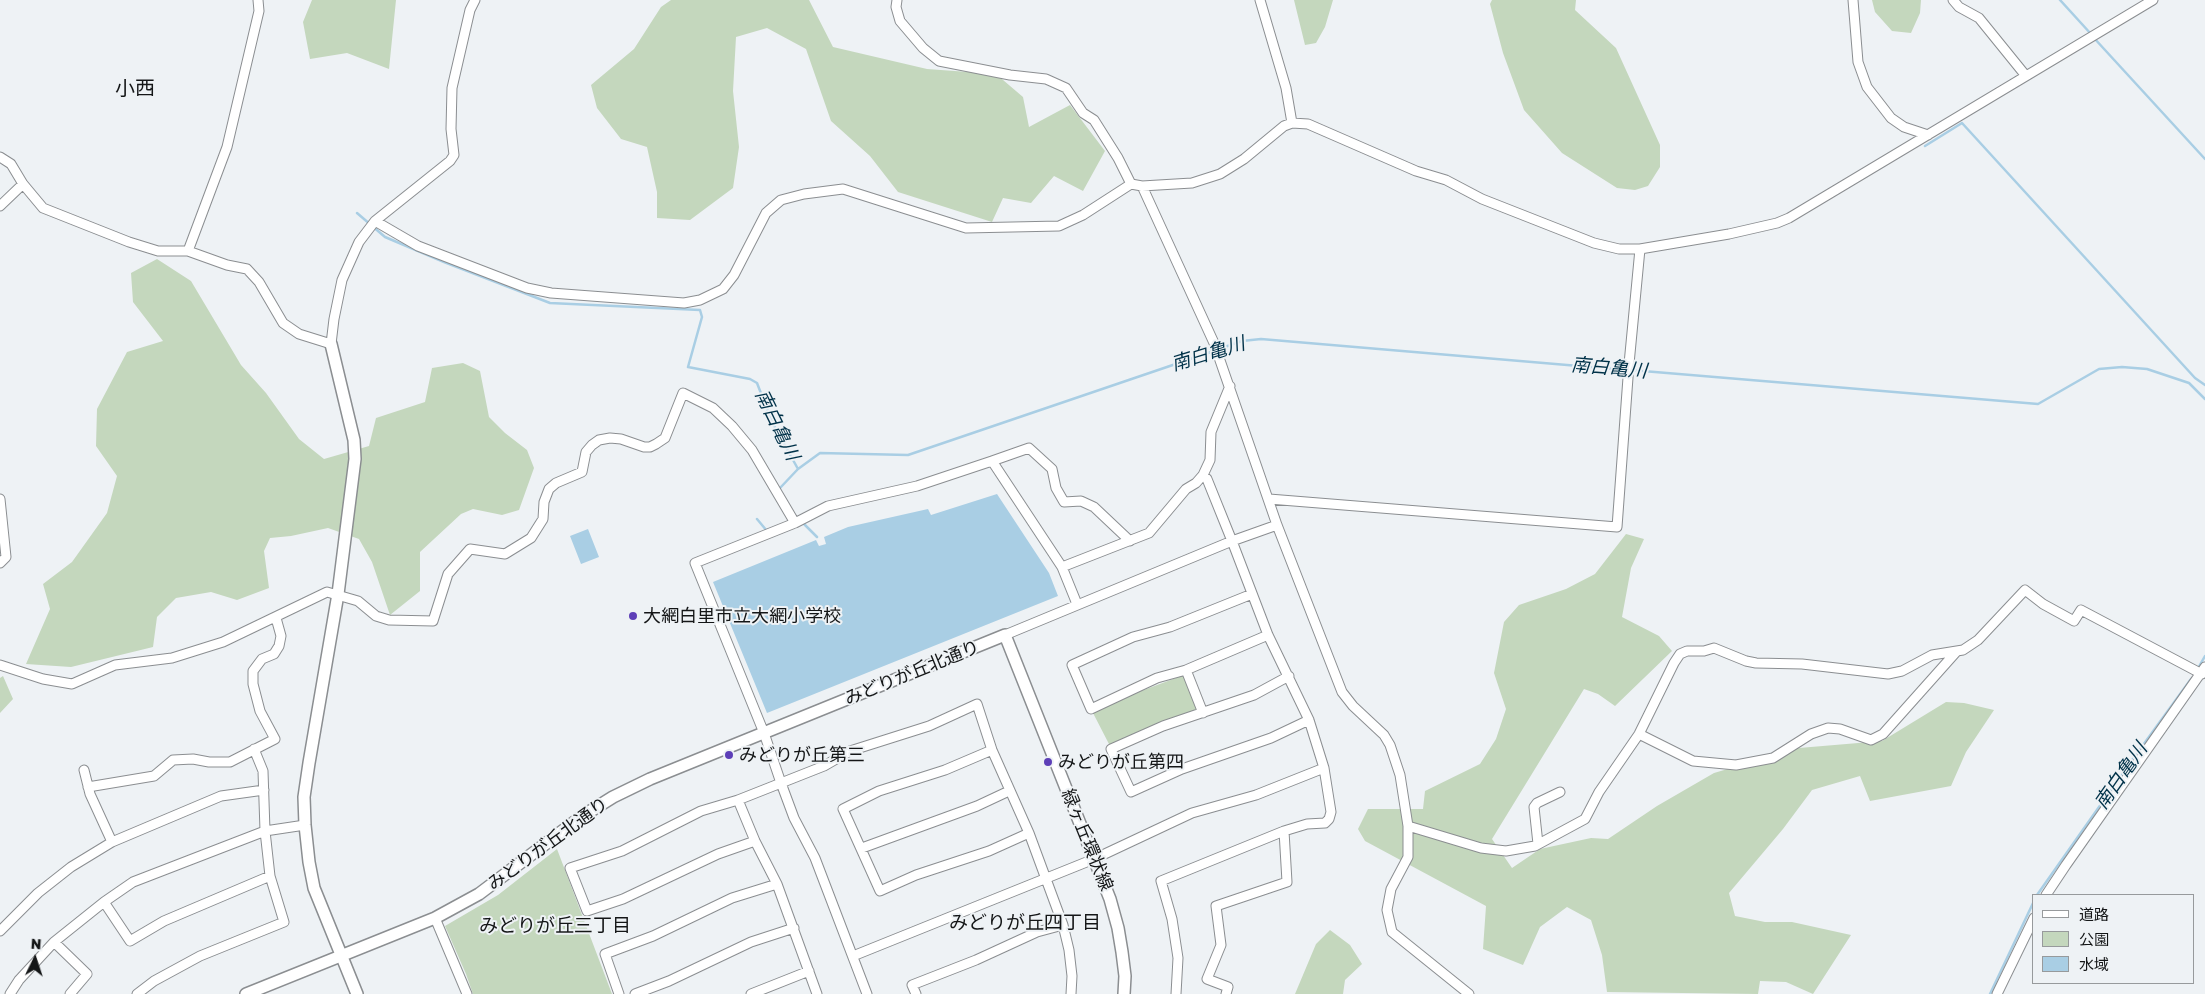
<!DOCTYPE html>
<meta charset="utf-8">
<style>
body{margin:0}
#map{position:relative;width:2205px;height:994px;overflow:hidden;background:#eef2f5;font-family:"Golos Text","Noto Sans JP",sans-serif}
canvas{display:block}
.legend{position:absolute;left:2032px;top:894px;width:162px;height:90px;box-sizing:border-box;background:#eef2f5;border:1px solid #979a9c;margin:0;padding:6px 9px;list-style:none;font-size:15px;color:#141617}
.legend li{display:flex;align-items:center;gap:10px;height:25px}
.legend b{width:25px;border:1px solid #979a9c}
.north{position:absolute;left:10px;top:934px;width:50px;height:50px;-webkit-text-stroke:4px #eef2f5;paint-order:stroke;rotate:4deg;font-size:14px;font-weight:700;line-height:20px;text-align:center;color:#141617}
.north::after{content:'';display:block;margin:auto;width:18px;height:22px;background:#141617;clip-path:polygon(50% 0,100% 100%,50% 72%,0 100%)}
</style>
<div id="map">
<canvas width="2205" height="994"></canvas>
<ul class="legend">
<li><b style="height:6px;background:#fff"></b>道路</li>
<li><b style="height:14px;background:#c4d7bd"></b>公園</li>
<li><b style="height:14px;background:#a9cee4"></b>水域</li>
</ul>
<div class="north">N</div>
</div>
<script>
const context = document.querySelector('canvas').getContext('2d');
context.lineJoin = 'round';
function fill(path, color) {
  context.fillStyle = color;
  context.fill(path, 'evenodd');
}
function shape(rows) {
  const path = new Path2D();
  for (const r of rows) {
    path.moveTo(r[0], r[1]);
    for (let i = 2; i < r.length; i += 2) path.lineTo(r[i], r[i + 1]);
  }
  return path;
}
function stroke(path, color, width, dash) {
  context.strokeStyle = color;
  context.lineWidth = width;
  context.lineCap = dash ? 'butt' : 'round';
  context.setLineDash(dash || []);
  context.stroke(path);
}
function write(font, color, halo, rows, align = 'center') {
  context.font = font + ' "Golos Text","Noto Sans JP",sans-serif';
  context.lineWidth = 4;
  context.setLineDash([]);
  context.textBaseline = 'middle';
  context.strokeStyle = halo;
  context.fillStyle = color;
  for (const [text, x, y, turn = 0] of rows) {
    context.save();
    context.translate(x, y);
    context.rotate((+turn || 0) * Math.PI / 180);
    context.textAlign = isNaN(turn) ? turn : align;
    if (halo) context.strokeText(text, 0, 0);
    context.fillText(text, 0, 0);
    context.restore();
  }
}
fill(shape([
 [312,0,396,0,389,69,347,53,310,59,303,22],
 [671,0,809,0,833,47,927,69,996,74,1023,97,1029,127,1070,105,1105,151,1083,191,1054,176,1031,203,1003,198,992,222,898,192,870,156,831,121,806,49,767,28,736,37,733,91,739,147,733,188,690,220,657,218,657,192,647,147,621,139,597,108,591,85,634,49,661,7],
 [1294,0,1333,0,1325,27,1316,43,1305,45],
 [1492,0,1576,0,1575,10,1616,48,1660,145,1660,167,1648,186,1635,190,1617,188,1562,153,1524,110,1503,53,1490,4],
 [1872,0,1921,0,1920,13,1911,33,1892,31,1875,12],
 [157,259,191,281,241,365,266,393,299,439,324,459,369,446,376,418,425,402,432,368,463,363,480,371,489,417,505,433,527,450,534,468,519,510,502,515,473,509,461,514,420,552,420,591,390,615,372,562,359,539,328,528,291,536,270,538,264,551,269,588,237,600,211,592,176,598,157,617,153,647,71,667,26,664,50,609,43,584,72,562,107,513,117,476,96,446,97,409,127,352,163,341,133,302,131,273],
 [1626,534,1644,539,1631,568,1622,617,1659,636,1672,651,1615,706,1598,694,1584,689,1492,839,1512,868,1540,849,1591,838,1608,839,1657,806,1714,773,1799,748,1882,741,1946,702,1964,703,1994,710,1966,752,1951,786,1870,801,1860,776,1812,790,1783,829,1729,893,1735,916,1765,922,1792,922,1851,935,1813,994,1786,982,1760,981,1758,994,1607,992,1602,955,1591,920,1567,907,1540,927,1523,965,1483,949,1486,906,1365,841,1358,829,1368,809,1423,809,1425,791,1480,764,1496,739,1506,709,1494,673,1504,622,1519,605,1566,589,1595,574],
 [1184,675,1198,712,1110,746,1093,713,1141,691],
 [3,676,13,699,0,713,0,678],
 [557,849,612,994,473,994,466,974,445,926,498,895],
 [1330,930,1350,945,1362,964,1345,980,1343,994,1295,994,1316,944]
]), '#c4d7bd');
fill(shape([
 [997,494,1049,573,1058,596,767,713,713,582,816,540,819,546,826,544,824,537,848,527,928,509,931,515],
 [588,529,599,557,581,564,570,536]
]), '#a9cee4');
stroke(shape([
 [2060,0,2091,34],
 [2094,38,2205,159],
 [1925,146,1962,123,2195,378,2205,385],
 [357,213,385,237,444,262,550,303,700,310,702,317,688,367,750,379,757,383,772,422,798,469],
 [1219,349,1242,341,1261,339,1626,370],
 [1631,370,2038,404,2099,369,2122,367,2147,369,2189,383,2205,399],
 [780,488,798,469,820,453,908,455,1214,351],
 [757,519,767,531],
 [803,523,817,537],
 [2197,670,2205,656],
 [2037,895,2130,763,2191,679],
 [1990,994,2034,901]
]), '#a9cee4', 2.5);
const minor = shape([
 [897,0,896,7,900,21,923,48,939,61,1010,75,1046,79,1066,88,1083,113,1094,120,1118,158,1131,184],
 [1260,0,1286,88,1292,123],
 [1853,0,1858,62,1867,87,1891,118,1904,127,1928,135],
 [1953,0,1959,7,1979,18,2026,76],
 [0,157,11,164,23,184,43,208,129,242,158,251,188,251,227,265,247,269,259,282,283,323,299,334,331,344,334,319,342,280,359,242,375,221,450,161,454,155,451,129,452,88,470,10,475,0],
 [1142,186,1214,343,1277,525,1342,692,1353,706,1384,735,1390,745,1400,775,1408,826,1408,857,1391,889,1387,910,1392,932,1469,994],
 [0,206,23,184],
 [375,221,418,246,527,288,551,293,684,303,700,300,723,289,734,275,766,213,781,200,804,194,843,189,966,228,1059,226,1083,215,1131,184,1142,186,1192,183,1220,174,1244,159,1284,126,1292,123,1308,124,1416,171,1446,180,1482,199,1594,243,1619,249,1640,249,1729,234,1777,223,1789,218,2153,0],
 [188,251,227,147,259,11,258,0],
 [992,461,1029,448,1052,469,1056,488,1064,502,1081,501,1094,507,1130,541],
 [0,499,6,557,0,563],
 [1269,499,1617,527,1629,364,1640,249],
 [1062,567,1149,533,1186,489,1196,483,1203,475,1210,460,1211,432,1230,386],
 [1252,594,1170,627,1133,637,1072,665,1091,709,1157,678,1186,670,1268,635],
 [1005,635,1232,541,1277,525],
 [0,665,43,679,72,684,115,665,172,658,223,642,327,592,358,601,376,616,389,620,433,621,448,574,470,549,505,554,531,538,543,519,544,502,549,489,556,483,582,472,586,452,592,445,599,440,610,438,621,439,644,447,650,447,656,444,665,438,683,393,713,408,732,426,752,450,795,523],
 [1186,670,1203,713],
 [1289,676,1254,695,1163,726,1111,749,1131,792,1182,769,1271,738,1309,720],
 [1639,734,1693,761,1736,765,1773,758,1811,734,1828,728,1840,729,1871,740,1883,734,1957,651],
 [992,750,945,770,879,791,843,809,880,891,916,875,989,851,1029,833],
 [84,770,90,794,112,842],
 [88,787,154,776,173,760,193,759,209,762,230,762,275,739,260,711,253,684,253,671,262,659,274,654,279,646,281,636,276,618],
 [738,800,755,841,777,884,817,994],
 [1408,826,1481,848,1506,851,1535,846,1585,819,1599,792,1639,734,1674,663,1680,654,1687,651,1704,651,1714,648,1746,661,1756,663,1802,664,1888,674,1902,671,1932,655,1963,650,1978,640,2025,590,2043,604,2074,621,2081,610,2202,674],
 [755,841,718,854,623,899,587,911,570,868,622,851,701,811,738,800,824,766,850,751,929,726,977,704,992,750,1029,833,1063,925,1069,950,1072,976,1071,994],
 [1538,844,1534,807,1537,803,1560,792],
 [862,848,977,806,1009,791],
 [2046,895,2066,865,2205,667],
 [104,902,130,941,164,921,270,876],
 [435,918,467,994],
 [0,931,38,893,71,867,112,842,221,796,264,790],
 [54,942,87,974,70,994],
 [853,956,1094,859,1192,813,1256,795,1324,768],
 [10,994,19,980,54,942,104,902,133,882,265,831,305,825],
 [137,994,154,981,200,956,284,922,270,876,265,831,263,771,254,749],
 [619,994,605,954,653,936,732,898,777,884],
 [635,994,669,981,751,942,794,928],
 [751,994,809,971],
 [867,994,815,858,794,818,781,783,764,733,695,563,795,523,828,506,917,486,992,461,1062,567,1077,604],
 [916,994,912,985,976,960,1037,932,1063,925],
 [1176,994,1178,958,1172,919,1161,881,1284,831,1307,824,1325,823,1329,819,1331,812,1324,768,1309,720,1268,635,1232,541,1207,479,1203,475],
 [1226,994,1228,987,1207,979,1221,945,1216,906,1287,882,1284,831],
 [1997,994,2034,918]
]);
const tertiary = shape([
 [331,344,354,440,355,459,338,594,309,763,304,797,305,825,309,862,314,888,357,994],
 [246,994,435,918,479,894,581,817,613,797,650,779,1005,635,1110,899,1118,928,1122,952,1125,976,1124,994]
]);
stroke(minor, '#8b8e91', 11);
stroke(tertiary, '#8b8e91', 14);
stroke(minor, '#fff', 9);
stroke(tertiary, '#fff', 11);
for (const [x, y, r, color] of [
 [633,616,5,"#5d3fb7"],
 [729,755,5,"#5d3fb7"],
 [1048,762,5,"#5d3fb7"]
]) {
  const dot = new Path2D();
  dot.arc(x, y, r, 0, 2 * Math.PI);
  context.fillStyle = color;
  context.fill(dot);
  stroke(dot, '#eef2f5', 2);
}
write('18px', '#141617', '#eef2f5', [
 ["大網白里市立大網小学校",643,616],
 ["みどりが丘第三",739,755],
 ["みどりが丘第四",1058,762]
], 'left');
write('18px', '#141617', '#eef2f5', [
 ["みどりが丘北通り",912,673,-22],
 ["緑ヶ丘環状線",1087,840,68],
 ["みどりが丘北通り",548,844,-36]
]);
write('italic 19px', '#003249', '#eef2f5', [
 ["南白亀川",1208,354,-17],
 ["南白亀川",1609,368,5],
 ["南白亀川",777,425,64],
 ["南白亀川",2121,776,-55]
]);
write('19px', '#141617', '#eef2f5', [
 ["みどりが丘四丁目",1025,923],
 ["みどりが丘三丁目",555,926]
]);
write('20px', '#141617', '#eef2f5', [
 ["小西",135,89]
]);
</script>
